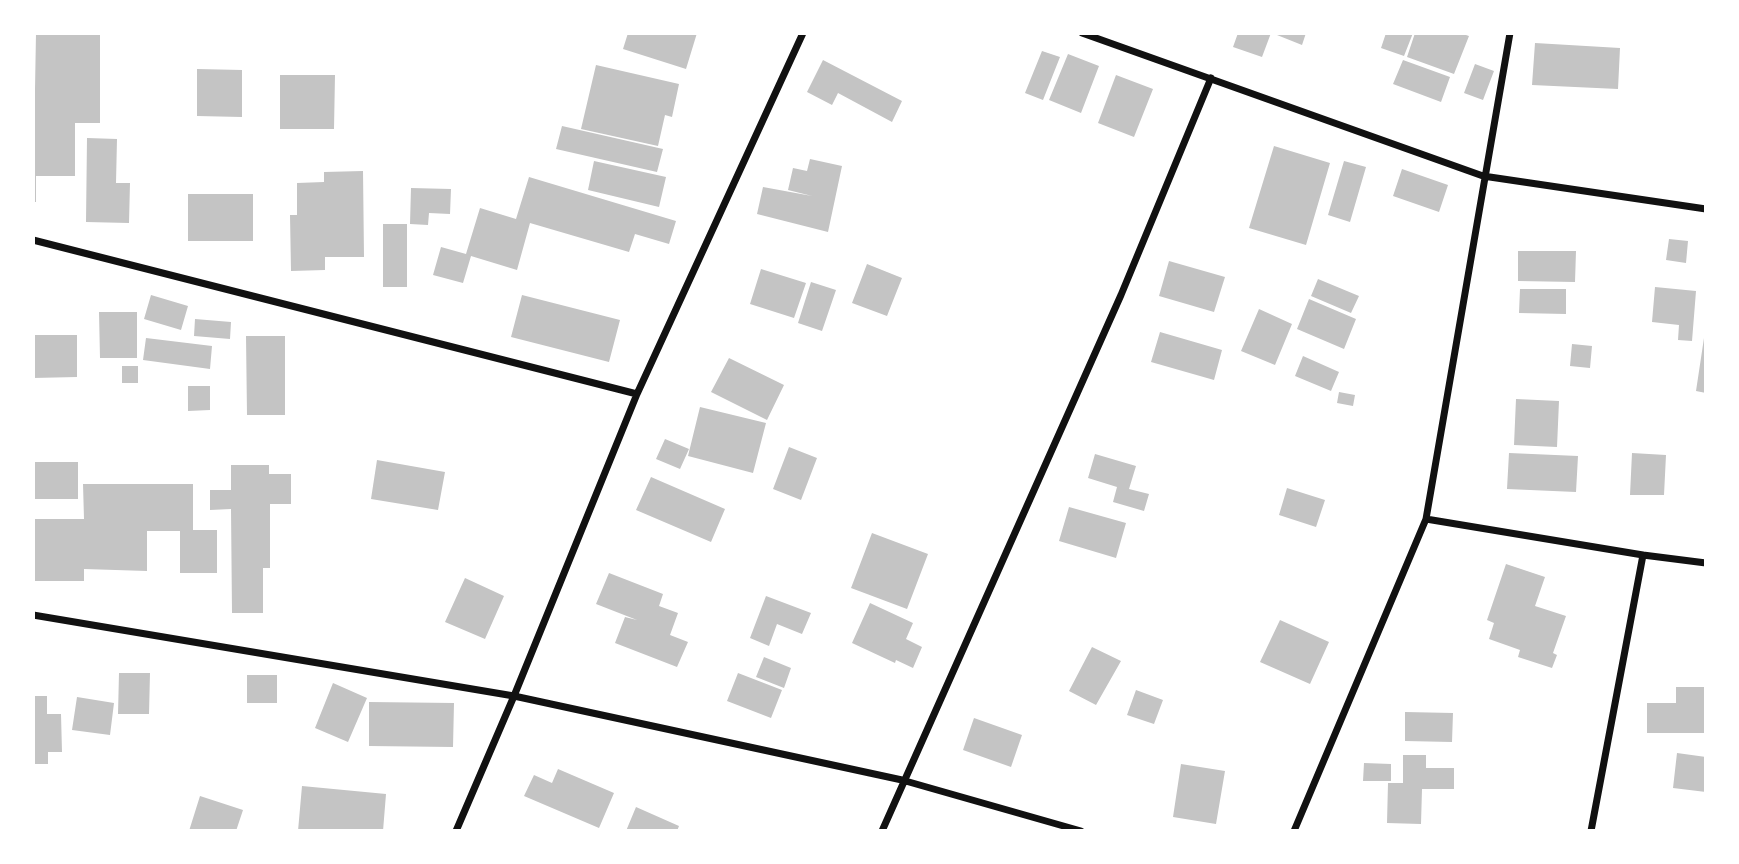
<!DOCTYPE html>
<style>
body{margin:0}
#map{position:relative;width:1739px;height:864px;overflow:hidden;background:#fff;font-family:Lato,sans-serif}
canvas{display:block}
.frame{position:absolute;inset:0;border:35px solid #fff;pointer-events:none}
</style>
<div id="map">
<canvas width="1739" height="864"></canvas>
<div class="frame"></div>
</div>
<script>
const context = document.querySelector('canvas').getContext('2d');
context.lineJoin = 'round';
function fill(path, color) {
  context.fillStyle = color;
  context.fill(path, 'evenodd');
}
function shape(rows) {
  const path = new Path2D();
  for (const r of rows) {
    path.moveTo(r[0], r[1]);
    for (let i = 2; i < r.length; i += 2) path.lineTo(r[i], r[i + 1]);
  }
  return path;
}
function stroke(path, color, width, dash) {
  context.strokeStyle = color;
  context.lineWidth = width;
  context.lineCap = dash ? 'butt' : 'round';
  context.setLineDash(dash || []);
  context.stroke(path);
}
fill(shape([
 [36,33,100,33,100,123,75,123,75,176,36,176,36,202,33,202],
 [628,33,697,33,686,69,623,49],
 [1238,33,1271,33,1262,57,1233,47],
 [1272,33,1306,33,1302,45],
 [1386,33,1413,33,1404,56,1381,48],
 [1415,33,1460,33,1469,36,1454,74,1407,57],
 [1535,43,1620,48,1618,89,1532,85],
 [1042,51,1060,57,1043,100,1025,93],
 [1068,54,1099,66,1081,113,1049,100],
 [823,60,902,101,892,122,838,93,832,105,807,92],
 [1403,60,1450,77,1441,102,1393,84],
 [1475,64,1494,71,1483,100,1464,93],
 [596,65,679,84,672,117,665,115,658,146,581,129],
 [197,69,242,70,242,117,197,116],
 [280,75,335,75,334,129,280,129],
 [1116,75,1153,89,1134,137,1098,123],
 [562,126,663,149,657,172,556,149],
 [87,138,117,139,116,183,130,183,129,223,86,222],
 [1274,146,1330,163,1306,245,1249,228],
 [810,159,842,166,828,232,757,214,763,187,812,196,788,190,793,168,807,171],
 [594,161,666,177,659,207,588,190],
 [1344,161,1366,167,1350,222,1328,215],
 [1402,169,1448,185,1439,212,1393,196],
 [363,171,364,257,325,257,325,270,291,271,290,215,297,215,297,183,324,182,324,172],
 [529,177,676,221,669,244,635,234,629,252,530,223,517,270,471,256,463,283,433,275,441,247,466,254,480,208,516,219],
 [411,188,451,189,450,214,429,213,428,225,410,224],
 [188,194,253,194,253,241,188,241],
 [383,224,407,224,407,287,383,287],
 [1669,239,1688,241,1686,263,1666,260],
 [1518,251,1576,251,1575,282,1518,281],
 [1169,261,1225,277,1214,312,1159,296],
 [867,264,902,278,887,316,852,303],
 [761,269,806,283,794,318,750,304],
 [1318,279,1359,296,1351,313,1311,296],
 [811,282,836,290,822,331,798,323],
 [1655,287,1696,291,1692,341,1678,340,1679,325,1652,322],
 [1520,289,1566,289,1566,314,1519,313],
 [151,295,188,306,181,330,144,319],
 [522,295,620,320,609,362,511,337],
 [1309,299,1356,319,1344,349,1297,329],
 [1259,309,1292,324,1275,365,1241,351],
 [99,312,137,312,137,358,100,358],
 [195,319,231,322,230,339,194,336],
 [1160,332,1222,350,1214,380,1151,362],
 [33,335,77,335,77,377,33,378],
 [246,336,285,336,285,415,247,415],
 [146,338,212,346,210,369,143,360],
 [1704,338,1706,338,1706,393,1696,391],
 [1572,344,1592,346,1590,368,1570,366],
 [1303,356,1339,372,1331,391,1295,376],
 [729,358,784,385,767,420,711,392],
 [122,366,138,366,138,383,122,383],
 [188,386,210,386,210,410,188,411],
 [1339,392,1355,395,1353,406,1337,403],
 [1516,399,1559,401,1557,447,1514,445],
 [700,407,766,423,753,473,688,456],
 [665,439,689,449,680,469,656,459],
 [789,447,817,458,801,500,773,489],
 [1509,453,1578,456,1576,492,1507,489],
 [1632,453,1666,455,1664,495,1630,495],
 [1095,454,1136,466,1129,489,1149,494,1144,511,1113,502,1117,487,1088,478],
 [377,460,445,472,438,510,371,499],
 [33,462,78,462,78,499,33,499],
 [231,465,269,465,269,474,291,474,291,504,270,504,270,568,263,568,263,613,232,613,231,509,210,510,210,490,231,490],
 [651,477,725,509,711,542,636,510],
 [83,484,193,484,193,530,217,530,217,573,180,573,180,531,147,531,147,571,84,569,84,581,35,581,35,519,84,519],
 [1287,488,1325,500,1316,527,1279,515],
 [1069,507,1126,523,1116,558,1059,541],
 [872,533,928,554,907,609,851,588],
 [1506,564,1545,577,1535,606,1566,616,1553,653,1557,655,1552,668,1518,657,1520,650,1489,639,1494,623,1487,620],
 [609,573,663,594,659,606,678,613,670,635,688,642,677,667,615,643,625,617,637,620,596,604],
 [465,578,504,596,485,639,445,622],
 [766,596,811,613,802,634,777,624,769,646,750,638],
 [870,603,913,623,906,639,922,647,913,668,896,660,895,663,852,643],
 [1280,620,1329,642,1310,684,1260,662],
 [1092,647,1121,661,1096,705,1069,691],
 [764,657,791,668,784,688,756,677],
 [119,673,150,673,149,714,118,714],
 [738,673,782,690,771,718,727,701],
 [247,675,277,675,277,703,247,703],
 [333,683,367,698,348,742,315,728],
 [1676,687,1706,687,1705,733,1647,733,1647,703,1676,703],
 [1136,690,1163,700,1154,724,1127,715],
 [33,696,47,696,47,714,61,714,62,752,48,752,48,764,33,764],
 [77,697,114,703,110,735,72,730],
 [369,702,454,703,453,747,369,746],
 [1405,712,1453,713,1452,742,1405,741],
 [974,718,1022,735,1011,767,963,750],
 [1677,753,1706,757,1706,792,1673,788],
 [1403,755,1426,755,1426,768,1454,768,1454,789,1422,789,1421,824,1387,823,1388,783,1403,783],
 [1364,763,1391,764,1391,781,1363,781],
 [1181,764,1225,771,1216,824,1173,817],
 [558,769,614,793,599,828,524,796,534,775,552,783],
 [302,786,386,794,383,831,298,831],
 [200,796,243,810,236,831,189,831],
 [636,807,679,826,677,831,626,831]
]), '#c4c4c4');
stroke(shape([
 [1082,33,1483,176,1706,209],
 [33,240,637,394],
 [1426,519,1643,555,1706,563],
 [33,615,514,696,902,780,1081,831],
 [456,831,514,696,637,394,803,33],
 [882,831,1121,295,1211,78],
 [1294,831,1426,519,1510,33],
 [1591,831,1643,555]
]), '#111', 7);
</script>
